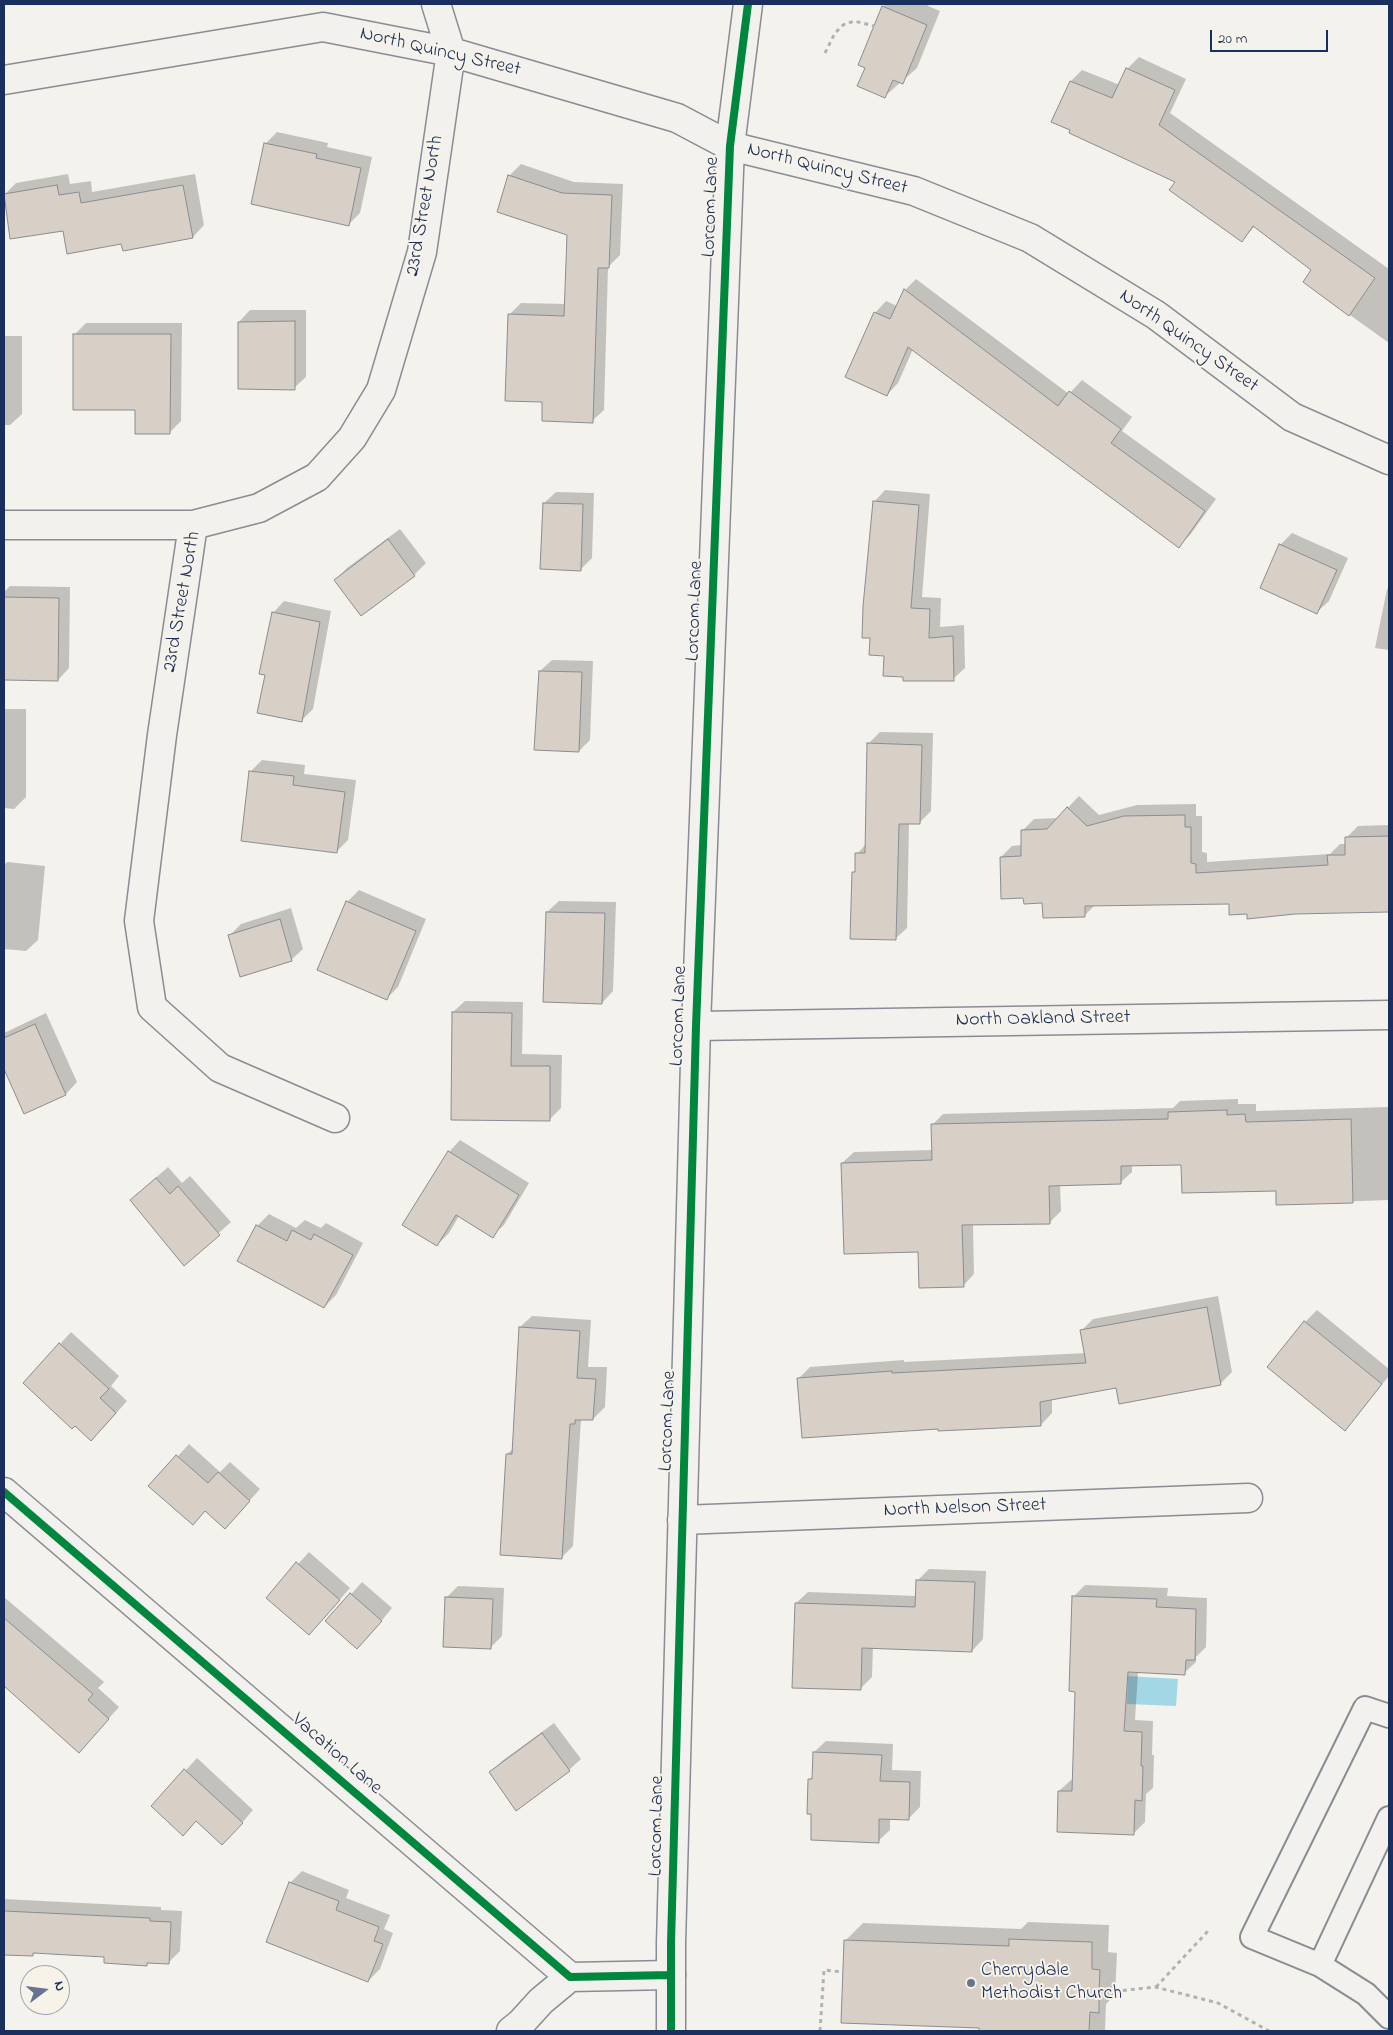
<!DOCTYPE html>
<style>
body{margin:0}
#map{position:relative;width:1393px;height:2035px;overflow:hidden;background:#f4f2ec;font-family:"Indie Flower",sans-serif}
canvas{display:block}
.frame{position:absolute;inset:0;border:5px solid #1b2f5e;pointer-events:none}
.north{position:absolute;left:20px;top:1965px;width:50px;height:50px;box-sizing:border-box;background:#f7f3e8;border:1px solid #9fa5b1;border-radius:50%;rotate:75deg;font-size:14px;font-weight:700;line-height:20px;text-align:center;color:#1b2f5e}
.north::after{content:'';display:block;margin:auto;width:18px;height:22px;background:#677390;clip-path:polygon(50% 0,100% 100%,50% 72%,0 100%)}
.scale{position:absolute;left:1210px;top:30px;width:118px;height:22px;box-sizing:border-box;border:2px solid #1b2f5e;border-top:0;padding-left:6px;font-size:15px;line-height:18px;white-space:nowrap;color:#1b2f5e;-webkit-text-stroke:4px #f7f3e8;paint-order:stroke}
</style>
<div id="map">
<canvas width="1393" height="2035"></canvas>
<div class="frame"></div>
<div class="north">N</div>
<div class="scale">20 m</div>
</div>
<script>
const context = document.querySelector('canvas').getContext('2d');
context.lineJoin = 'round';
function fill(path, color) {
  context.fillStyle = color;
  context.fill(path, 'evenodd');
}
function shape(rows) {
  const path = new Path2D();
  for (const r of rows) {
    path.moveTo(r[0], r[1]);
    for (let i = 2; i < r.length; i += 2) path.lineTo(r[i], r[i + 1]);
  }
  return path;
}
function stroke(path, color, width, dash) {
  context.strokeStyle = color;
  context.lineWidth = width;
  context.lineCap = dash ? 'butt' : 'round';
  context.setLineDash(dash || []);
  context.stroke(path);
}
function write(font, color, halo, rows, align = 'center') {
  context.font = font + ' "Indie Flower",sans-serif';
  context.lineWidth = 4;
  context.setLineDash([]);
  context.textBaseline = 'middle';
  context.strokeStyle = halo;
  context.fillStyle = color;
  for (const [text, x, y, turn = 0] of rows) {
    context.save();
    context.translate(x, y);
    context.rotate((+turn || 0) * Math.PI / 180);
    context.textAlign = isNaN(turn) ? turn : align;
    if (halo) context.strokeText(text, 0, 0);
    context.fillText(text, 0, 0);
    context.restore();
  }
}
fill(shape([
 [1128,1676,1178,1679,1176,1706,1127,1704]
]), '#a4d7e5');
fill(shape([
 [885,4,930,4,928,6,940,11,917,68,885,96,866,67,859,64],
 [1139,57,1186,79,1170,113,1389,269,1389,343,1304,282,1313,270,1255,226,1242,240,1177,182,1052,122,1071,81,1082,70,1120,85,1127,69],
 [277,132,328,143,327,147,372,157,360,213,349,224,265,144],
 [521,164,574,182,623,184,620,255,608,267,604,410,592,421,543,401,510,314,521,303,566,304,568,234,509,176],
 [68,174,70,184,91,181,92,192,195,174,204,225,193,237,124,250,122,243,4,195,16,183],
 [916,279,1069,394,1082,380,1132,417,1122,431,1216,499,1190,535,1179,546,913,349,898,383,887,395,875,313,886,301,897,306,905,290],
 [250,310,306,310,306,377,294,388,239,322],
 [86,323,182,323,181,421,170,432,136,409,74,335],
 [4,336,22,336,22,414,10,425,4,425],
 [885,490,930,494,922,597,941,598,940,627,964,625,965,668,953,679,905,675,886,655,874,502],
 [556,492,594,493,592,558,580,570,544,503],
 [400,529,426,563,414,575,361,614,335,580,347,568],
 [1292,533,1348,558,1329,601,1317,612,1280,545],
 [10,586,70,587,69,668,58,680,4,679,4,592],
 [1389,587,1389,650,1375,648,1387,589],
 [284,601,331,611,313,709,302,720,266,674,273,613],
 [552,660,593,661,590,740,579,751,540,671],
 [4,709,26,709,26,797,14,809,4,808],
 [880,732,933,733,931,811,919,823,909,823,907,928,895,939,853,873,856,869,857,854,866,844,868,744],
 [262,760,305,765,304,774,356,780,348,840,337,851,250,772],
 [1079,796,1099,815,1137,805,1196,804,1196,816,1202,816,1202,852,1207,853,1207,862,1330,854,1340,844,1346,844,1346,838,1358,826,1389,825,1389,910,1248,913,1230,903,1095,905,1085,915,1025,896,1001,857,1012,846,1022,845,1022,831,1034,819,1058,818],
 [7,862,45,866,38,940,26,951,4,949,4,865],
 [359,890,426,919,398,987,387,998,347,902],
 [559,901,616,902,613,991,602,1003,547,912],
 [291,908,303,949,291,960,229,936,241,924],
 [465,1001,523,1002,522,1054,562,1055,561,1108,550,1119,453,1012],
 [46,1013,77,1082,66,1094,25,1112,4,1066,4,1033],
 [1238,1099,1238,1104,1256,1104,1256,1111,1389,1107,1389,1200,1277,1204,1277,1189,1182,1163,1132,1164,1132,1172,1120,1183,1060,1184,1061,1211,1050,1222,973,1224,974,1274,963,1286,919,1251,842,1163,854,1152,933,1150,932,1125,943,1114,1173,1108,1180,1101],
 [460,1140,529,1183,504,1225,492,1236,459,1216,449,1233,437,1245,449,1152],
 [168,1167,182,1183,190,1176,231,1222,184,1264,143,1189],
 [269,1214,296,1228,305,1220,321,1228,326,1223,363,1243,336,1295,324,1307,239,1260,257,1226],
 [1218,1296,1232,1372,1220,1384,1117,1387,1052,1399,1052,1413,1041,1425,939,1427,799,1378,810,1367,904,1360,904,1362,1086,1353,1082,1330,1093,1319],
 [1317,1310,1389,1369,1389,1376,1345,1429,1305,1322],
 [532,1316,591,1320,588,1367,607,1367,605,1407,593,1419,581,1419,573,1546,562,1557,507,1454,514,1448,520,1327],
 [71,1332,119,1376,111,1386,127,1401,103,1428,60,1344],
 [189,1444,220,1472,230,1462,260,1489,236,1516,206,1510,150,1486],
 [309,1552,350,1588,320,1622,267,1598],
 [929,1569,986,1571,983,1639,972,1651,873,1647,872,1677,860,1689,796,1603,808,1592,917,1596,917,1581],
 [362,1582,392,1608,369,1636,327,1621],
 [1085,1585,1168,1588,1167,1596,1207,1598,1206,1647,1196,1657,1196,1662,1184,1673,1138,1672,1135,1720,1153,1721,1152,1755,1154,1755,1153,1788,1146,1794,1145,1822,1133,1834,1059,1791,1071,1780,1073,1780,1077,1690,1073,1597],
 [458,1586,504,1588,502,1636,490,1648,446,1598],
 [4,1597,104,1682,98,1688,119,1707,79,1752,4,1684],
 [554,1723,581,1759,569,1770,490,1773,502,1761],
 [826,1741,893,1744,892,1770,921,1771,920,1807,909,1818,890,1818,890,1830,878,1841,812,1813,810,1779,814,1775,814,1752],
 [197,1758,253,1810,234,1832,197,1820,183,1834,153,1806],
 [302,1871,349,1890,346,1898,390,1915,384,1929,393,1933,380,1969,368,1981,290,1883],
 [4,1899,161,1907,161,1910,182,1911,180,1951,168,1963,149,1962,147,1964,106,1956,36,1952,32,1955,4,1953],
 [1028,1922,1109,1925,1108,1952,1117,1953,1116,1975,1115,1995,1106,2004,1105,2031,980,2031,980,2027,845,1941,863,1923,1021,1929]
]), '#0003');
const building = shape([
 [882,6,927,25,903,84,893,80,885,98,857,86,865,68,858,65,882,6],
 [1126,68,1175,90,1159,125,1375,278,1349,316,1303,282,1311,270,1253,226,1242,242,1169,190,1175,182,1069,133,1070,130,1051,122,1070,81,1112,98,1126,68],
 [264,143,317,154,316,158,361,168,349,226,251,204,264,143],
 [508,175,562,193,612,195,609,268,598,268,593,423,542,421,542,402,505,401,508,314,564,316,567,235,497,212,508,175],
 [57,185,59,195,79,192,81,203,183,185,193,238,123,251,121,244,67,254,63,231,10,239,4,194,57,185],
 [904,289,1058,406,1069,391,1121,429,1111,443,1205,511,1179,548,908,347,887,396,845,377,874,312,890,319,904,289],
 [295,321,295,390,238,389,238,322,295,321],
 [73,334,171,334,170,434,135,434,135,410,73,410,73,334],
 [873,501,919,505,911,608,930,609,929,638,953,636,954,681,903,681,903,677,883,676,884,656,869,655,870,638,862,638,863,606,873,501],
 [543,503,583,504,581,571,540,569,543,503],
 [388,539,415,576,361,616,334,580,388,539],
 [1279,544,1337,570,1317,614,1260,588,1279,544],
 [4,597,59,598,58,681,4,680,4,597],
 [272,612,320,622,302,722,257,713,265,675,259,674,272,612],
 [539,671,582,672,579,752,534,750,539,671],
 [867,743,922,745,920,824,899,824,896,940,850,939,852,872,855,872,855,853,865,853,867,743],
 [249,771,294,776,293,785,345,792,337,853,241,841,249,771],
 [1067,807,1087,826,1124,816,1185,815,1185,827,1191,827,1191,863,1196,864,1196,873,1328,865,1327,855,1345,855,1345,837,1389,836,1389,912,1295,914,1247,919,1247,914,1229,915,1229,904,1085,906,1085,917,1043,918,1042,903,1024,904,1023,898,1001,899,1000,857,1021,856,1021,830,1047,829,1067,807],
 [346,901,416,931,387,1000,317,970,346,901],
 [546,912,605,913,602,1004,543,1002,546,912],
 [280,919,292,961,240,977,228,935,280,919],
 [452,1012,512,1013,511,1066,550,1066,550,1121,451,1120,452,1012],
 [35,1024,66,1095,24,1114,4,1069,4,1038,35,1024],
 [1227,1110,1227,1115,1245,1114,1246,1122,1351,1119,1353,1203,1276,1205,1276,1191,1182,1193,1181,1165,1121,1166,1121,1184,1049,1186,1050,1224,962,1225,964,1287,919,1288,918,1252,844,1254,841,1163,932,1160,931,1124,1168,1119,1168,1112,1227,1110],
 [448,1151,519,1195,493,1238,456,1215,437,1246,402,1225,448,1151],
 [156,1178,170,1194,178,1186,220,1235,184,1266,130,1200,156,1178],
 [256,1225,287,1241,292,1230,311,1240,314,1234,353,1255,324,1308,237,1261,256,1225],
 [1207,1307,1221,1385,1119,1404,1116,1388,1040,1402,1041,1426,938,1431,938,1429,802,1438,797,1378,892,1371,892,1373,1086,1363,1080,1330,1207,1307],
 [1304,1321,1382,1384,1345,1431,1267,1367,1304,1321],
 [519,1327,580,1331,577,1378,596,1379,593,1420,575,1420,575,1424,570,1424,562,1559,500,1555,506,1454,512,1454,519,1327],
 [59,1343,109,1389,100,1398,116,1413,91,1441,75,1426,72,1429,23,1383,59,1343],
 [176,1455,208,1483,218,1472,250,1501,225,1529,205,1511,193,1525,148,1486,176,1455],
 [296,1562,340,1600,309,1635,266,1598,296,1562],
 [916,1580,975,1582,972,1652,862,1648,861,1690,792,1688,795,1603,915,1607,916,1580],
 [350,1593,382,1621,357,1649,325,1621,350,1593],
 [1072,1596,1157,1599,1156,1607,1196,1609,1195,1660,1186,1660,1185,1675,1128,1672,1124,1731,1142,1732,1141,1766,1143,1766,1142,1801,1135,1800,1134,1835,1057,1832,1058,1791,1072,1791,1075,1692,1069,1691,1072,1596],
 [445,1597,493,1599,491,1649,443,1647,445,1597],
 [4,1618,93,1694,88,1700,109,1719,79,1753,4,1686,4,1618],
 [542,1733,570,1771,516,1811,489,1772,542,1733],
 [813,1752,882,1755,880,1781,910,1782,909,1820,879,1819,879,1843,811,1840,811,1814,807,1814,808,1779,812,1779,813,1752],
 [184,1769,243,1823,222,1845,196,1821,183,1836,151,1806,184,1769],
 [289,1882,339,1901,336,1910,379,1927,374,1941,383,1944,368,1982,266,1942,289,1882],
 [4,1911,150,1918,150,1921,171,1922,169,1964,147,1963,147,1966,104,1963,104,1957,33,1953,33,1956,4,1955,4,1911],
 [1009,1939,1092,1942,1092,1969,1100,1970,1099,1993,1099,2013,1090,2012,1089,2031,979,2031,979,2028,841,2023,844,1940,1009,1946,1009,1939]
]);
fill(building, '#d8cfc6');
stroke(building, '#898c92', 1);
const service = shape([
 [1389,1716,1365,1708,1252,1937,1320,1965,1366,1994,1389,2017],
 [1320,1965,1389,1818]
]);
const minor = shape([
 [4,80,323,27,451,52,677,118,730,146,914,191,1030,238,1156,315,1292,417,1389,460],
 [4,525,193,525,259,508,317,477,352,438,381,390,422,252,451,52,436,4],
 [193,525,162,735,139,921,152,1007,220,1068,335,1118],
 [696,1026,1389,1015],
 [4,1492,570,1977,671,1975],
 [682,1520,1248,1498],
 [511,2031,521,2023,541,2001,570,1977]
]);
const tertiary = shape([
 [671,2031,671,1943,696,1026,730,146,748,4]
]);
stroke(service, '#898c92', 26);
stroke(minor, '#898c92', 31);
stroke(tertiary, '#898c92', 31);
stroke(shape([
 [825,53,835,33,843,25,854,21,874,26],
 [1156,1987,1209,1930],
 [1099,1993,1155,1987,1218,2003,1269,2031],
 [820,2031,824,1970,843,1972]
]), '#b1b2b5', 3, [4, 4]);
stroke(service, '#f2f1ed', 22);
stroke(minor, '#f2f1ed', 28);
stroke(tertiary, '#f2f1ed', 28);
stroke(shape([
 [4,1492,570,1977,671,1975],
 [671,2031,671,1943,696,1026,730,146,748,4]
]), '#00873e', 8);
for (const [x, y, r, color] of [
 [971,1983,5,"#677390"]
]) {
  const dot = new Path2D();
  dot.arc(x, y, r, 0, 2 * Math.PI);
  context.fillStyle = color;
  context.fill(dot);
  stroke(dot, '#f7f3e8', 2);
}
write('20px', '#1b2f5e', '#f7f3e8', [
 ["North Quincy Street",440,53,13],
 ["North Quincy Street",827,170,14],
 ["23rd Street North",426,206,-80],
 ["Lorcom Lane",712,207,-88],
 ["North Quincy Street",1188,342,35],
 ["23rd Street North",183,602,-80],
 ["Lorcom Lane",696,611,-88],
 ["Lorcom Lane",680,1016,-88],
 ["North Oakland Street",1043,1020,-1],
 ["Lorcom Lane",669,1421,-88],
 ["North Nelson Street",965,1509,-2],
 ["Vacation Lane",336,1755,41],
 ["Lorcom Lane",658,1826,-89]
]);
write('20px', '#1b2f5e', '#f7f3e8', [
 ["Cherrydale",981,1972],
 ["Methodist Church",981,1995]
], 'left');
</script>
